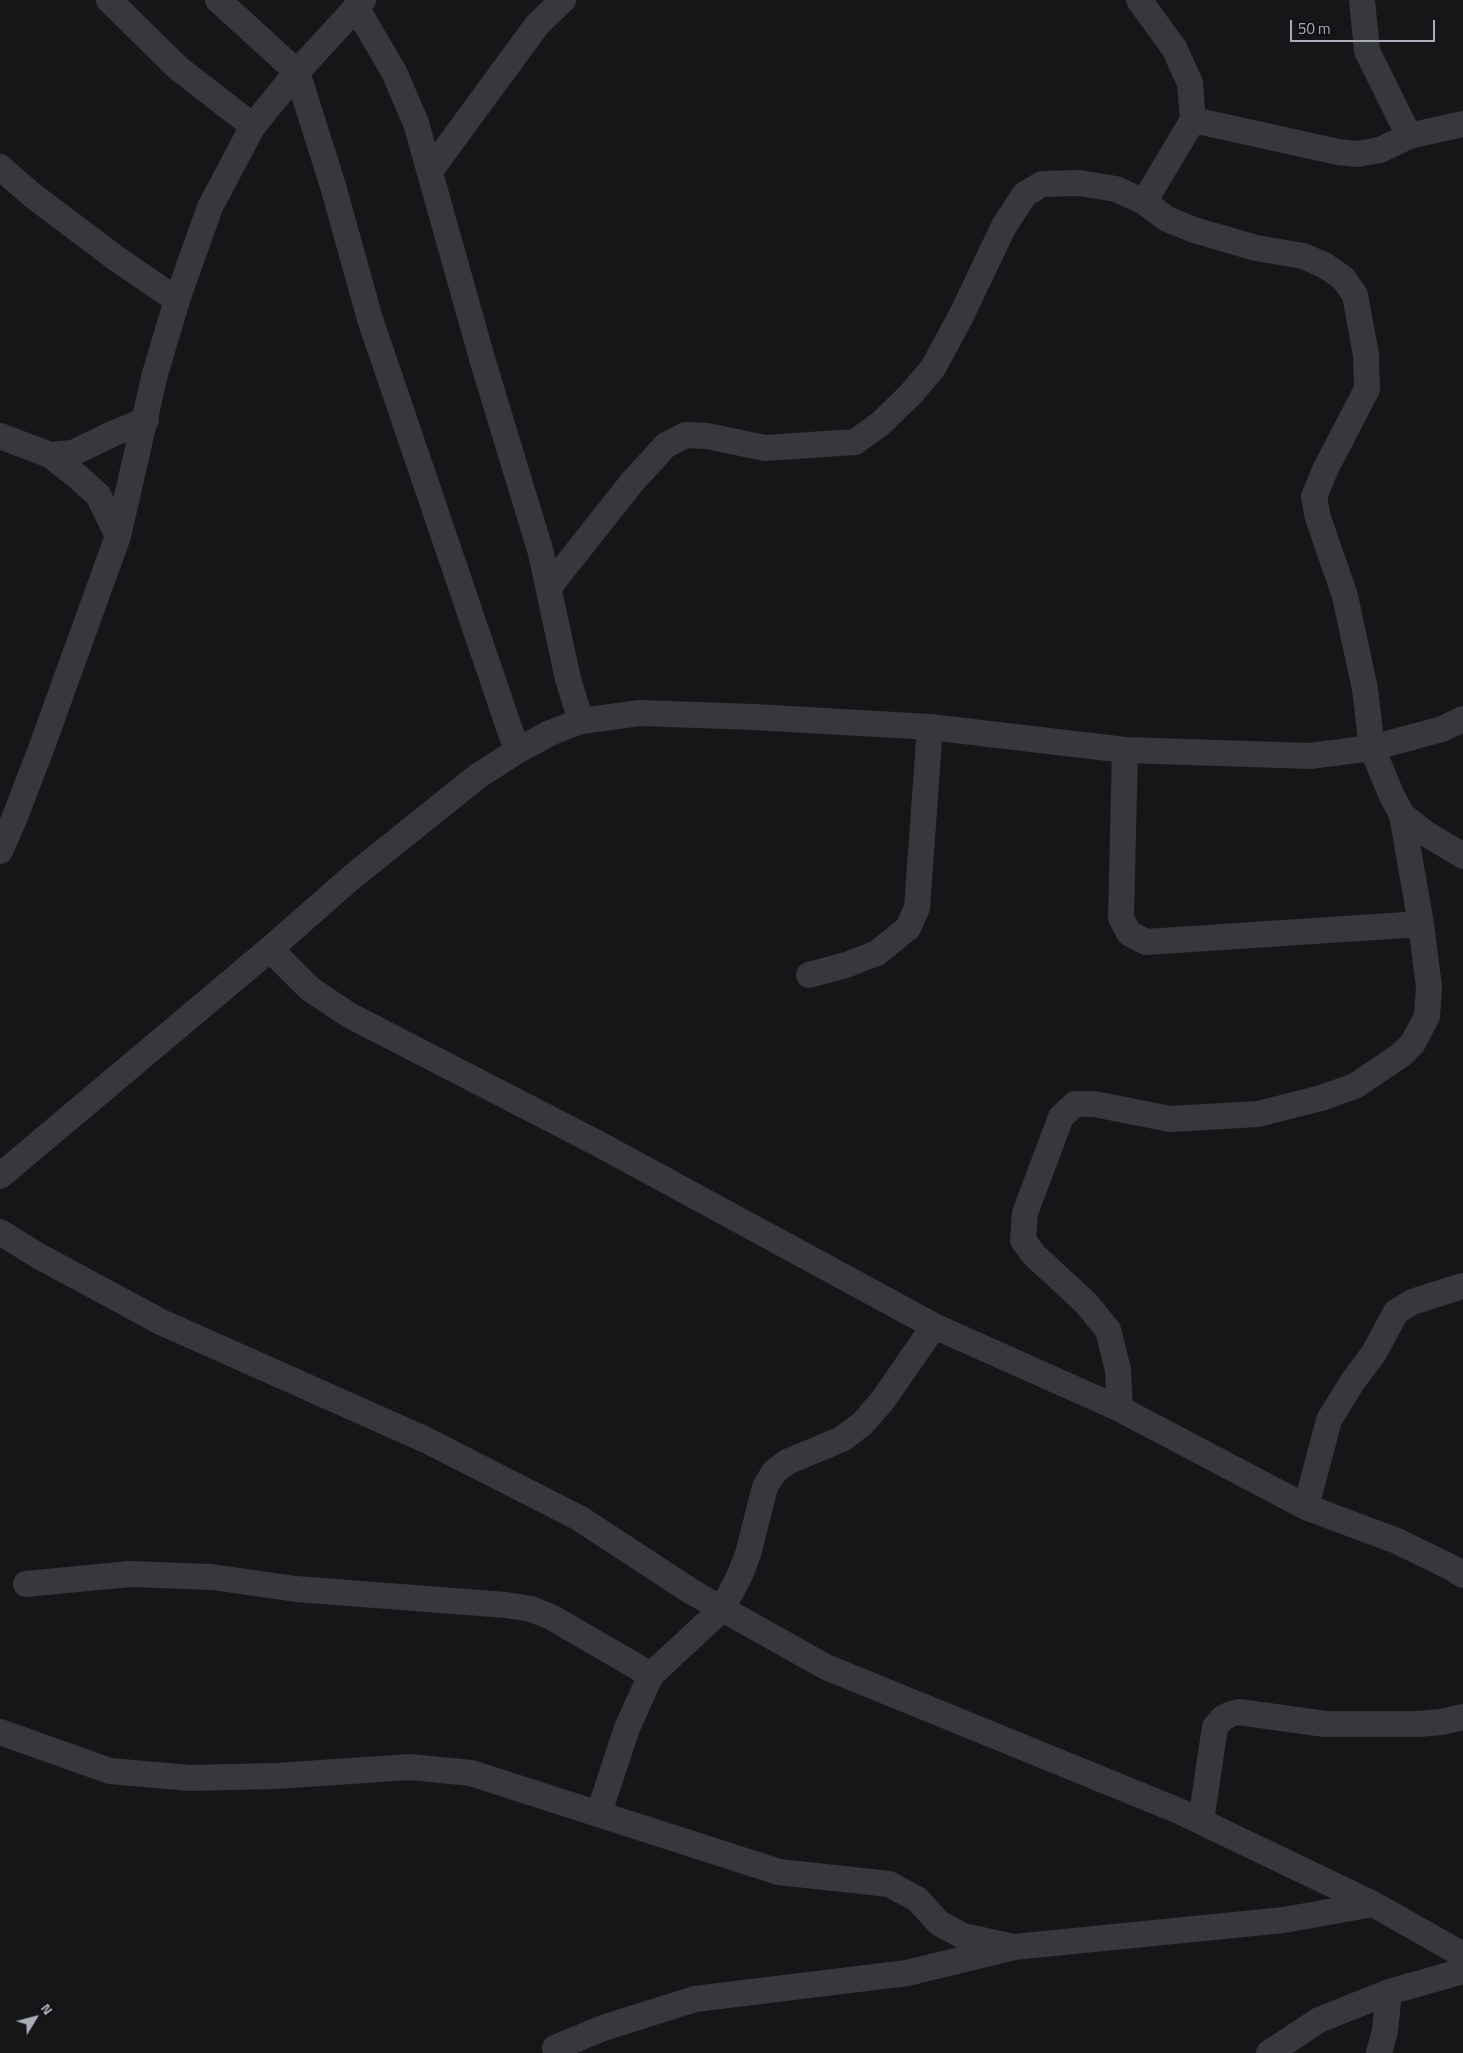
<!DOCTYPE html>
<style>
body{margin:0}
#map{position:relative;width:1463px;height:2053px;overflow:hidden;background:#161618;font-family:"Titillium Web",sans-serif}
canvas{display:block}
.north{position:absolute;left:10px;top:1993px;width:50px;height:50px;-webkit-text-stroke:4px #111113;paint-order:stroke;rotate:53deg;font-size:14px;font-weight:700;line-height:20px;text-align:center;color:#a8adb8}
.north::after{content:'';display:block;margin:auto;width:18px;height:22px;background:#a8adb8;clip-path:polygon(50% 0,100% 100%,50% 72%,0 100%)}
.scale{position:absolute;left:1290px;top:20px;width:145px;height:22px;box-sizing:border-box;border:2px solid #a8adb8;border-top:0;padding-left:6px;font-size:15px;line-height:18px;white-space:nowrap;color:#a8adb8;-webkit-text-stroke:4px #111113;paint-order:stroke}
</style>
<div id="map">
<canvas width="1463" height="2053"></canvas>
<div class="north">N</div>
<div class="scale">50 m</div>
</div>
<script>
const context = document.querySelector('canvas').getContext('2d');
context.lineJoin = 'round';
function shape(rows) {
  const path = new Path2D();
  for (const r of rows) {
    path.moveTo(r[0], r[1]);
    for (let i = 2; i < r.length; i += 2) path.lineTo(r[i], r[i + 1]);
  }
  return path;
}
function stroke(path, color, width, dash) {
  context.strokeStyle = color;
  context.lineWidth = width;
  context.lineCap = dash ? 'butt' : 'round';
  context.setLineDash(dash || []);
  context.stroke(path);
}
stroke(shape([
 [109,0,178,68,253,126],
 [218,0,297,72,333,186,370,319,517,751],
 [1139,0,1174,48,1190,83,1193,120,1144,202],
 [1362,0,1367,51,1409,136],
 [356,7,394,72,416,123,483,362,541,553,568,679,581,721],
 [1193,120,1338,152,1358,154,1380,150,1409,136,1463,124],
 [0,167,32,195,117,259,177,300],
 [430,171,537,25,563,0],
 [0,436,50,455,78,477,98,495,118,536],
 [50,455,73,453,112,434,146,420],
 [549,587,633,481,666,445,686,435,707,436,765,448,855,442,880,424,911,394,933,368,961,316,1004,226,1025,194,1042,184,1079,183,1116,189,1144,202,1167,219,1194,230,1256,248,1303,256,1324,265,1343,278,1355,295,1366,355,1367,389,1325,470,1314,497,1318,518,1345,596,1365,689,1372,748,1391,794,1402,815,1425,833,1463,856],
 [1125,750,1121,918,1129,933,1146,942,1421,924],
 [0,851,14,819,41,749,118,536,155,374,177,300,210,207,253,126,297,72,363,0],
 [270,949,310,989,349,1015,597,1143,934,1326,1120,1409,1306,1507,1397,1541,1452,1568,1463,1575],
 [809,975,846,965,877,953,908,928,917,908,930,727],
 [0,1176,270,949,352,877,478,776,517,751,550,733,581,721,640,713,754,717,930,727,1125,750,1310,756,1372,748,1442,729,1463,719],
 [0,1232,37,1255,161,1322,426,1440,579,1518,692,1592,826,1667,1179,1811,1373,1904,1463,1955],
 [1120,1409,1118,1370,1108,1330,1086,1303,1034,1255,1023,1240,1025,1213,1061,1117,1075,1104,1094,1104,1170,1119,1258,1114,1321,1098,1355,1086,1401,1055,1413,1043,1427,1016,1429,987,1421,924,1402,815],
 [1306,1507,1329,1420,1353,1381,1374,1353,1396,1312,1412,1302,1463,1286],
 [26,1584,130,1574,212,1577,296,1589,506,1605,531,1609,551,1617,651,1675],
 [0,1732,110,1771,190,1778,276,1776,410,1767,471,1773,779,1872,889,1884,917,1899,939,1923,963,1936,1014,1947],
 [599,1813,627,1728,651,1675,722,1609,740,1575,748,1554,765,1487,774,1472,787,1462,842,1439,862,1424,883,1400,934,1326],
 [1201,1821,1215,1727,1223,1718,1231,1714,1239,1712,1325,1724,1419,1724,1441,1722,1463,1717],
 [555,2048,603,2028,695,1999,907,1973,1014,1947,1284,1920,1373,1904],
 [1269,2053,1319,2020,1389,1992,1463,1971],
 [1379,2053,1385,2031,1389,1992]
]), '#37383d', 26);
</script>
